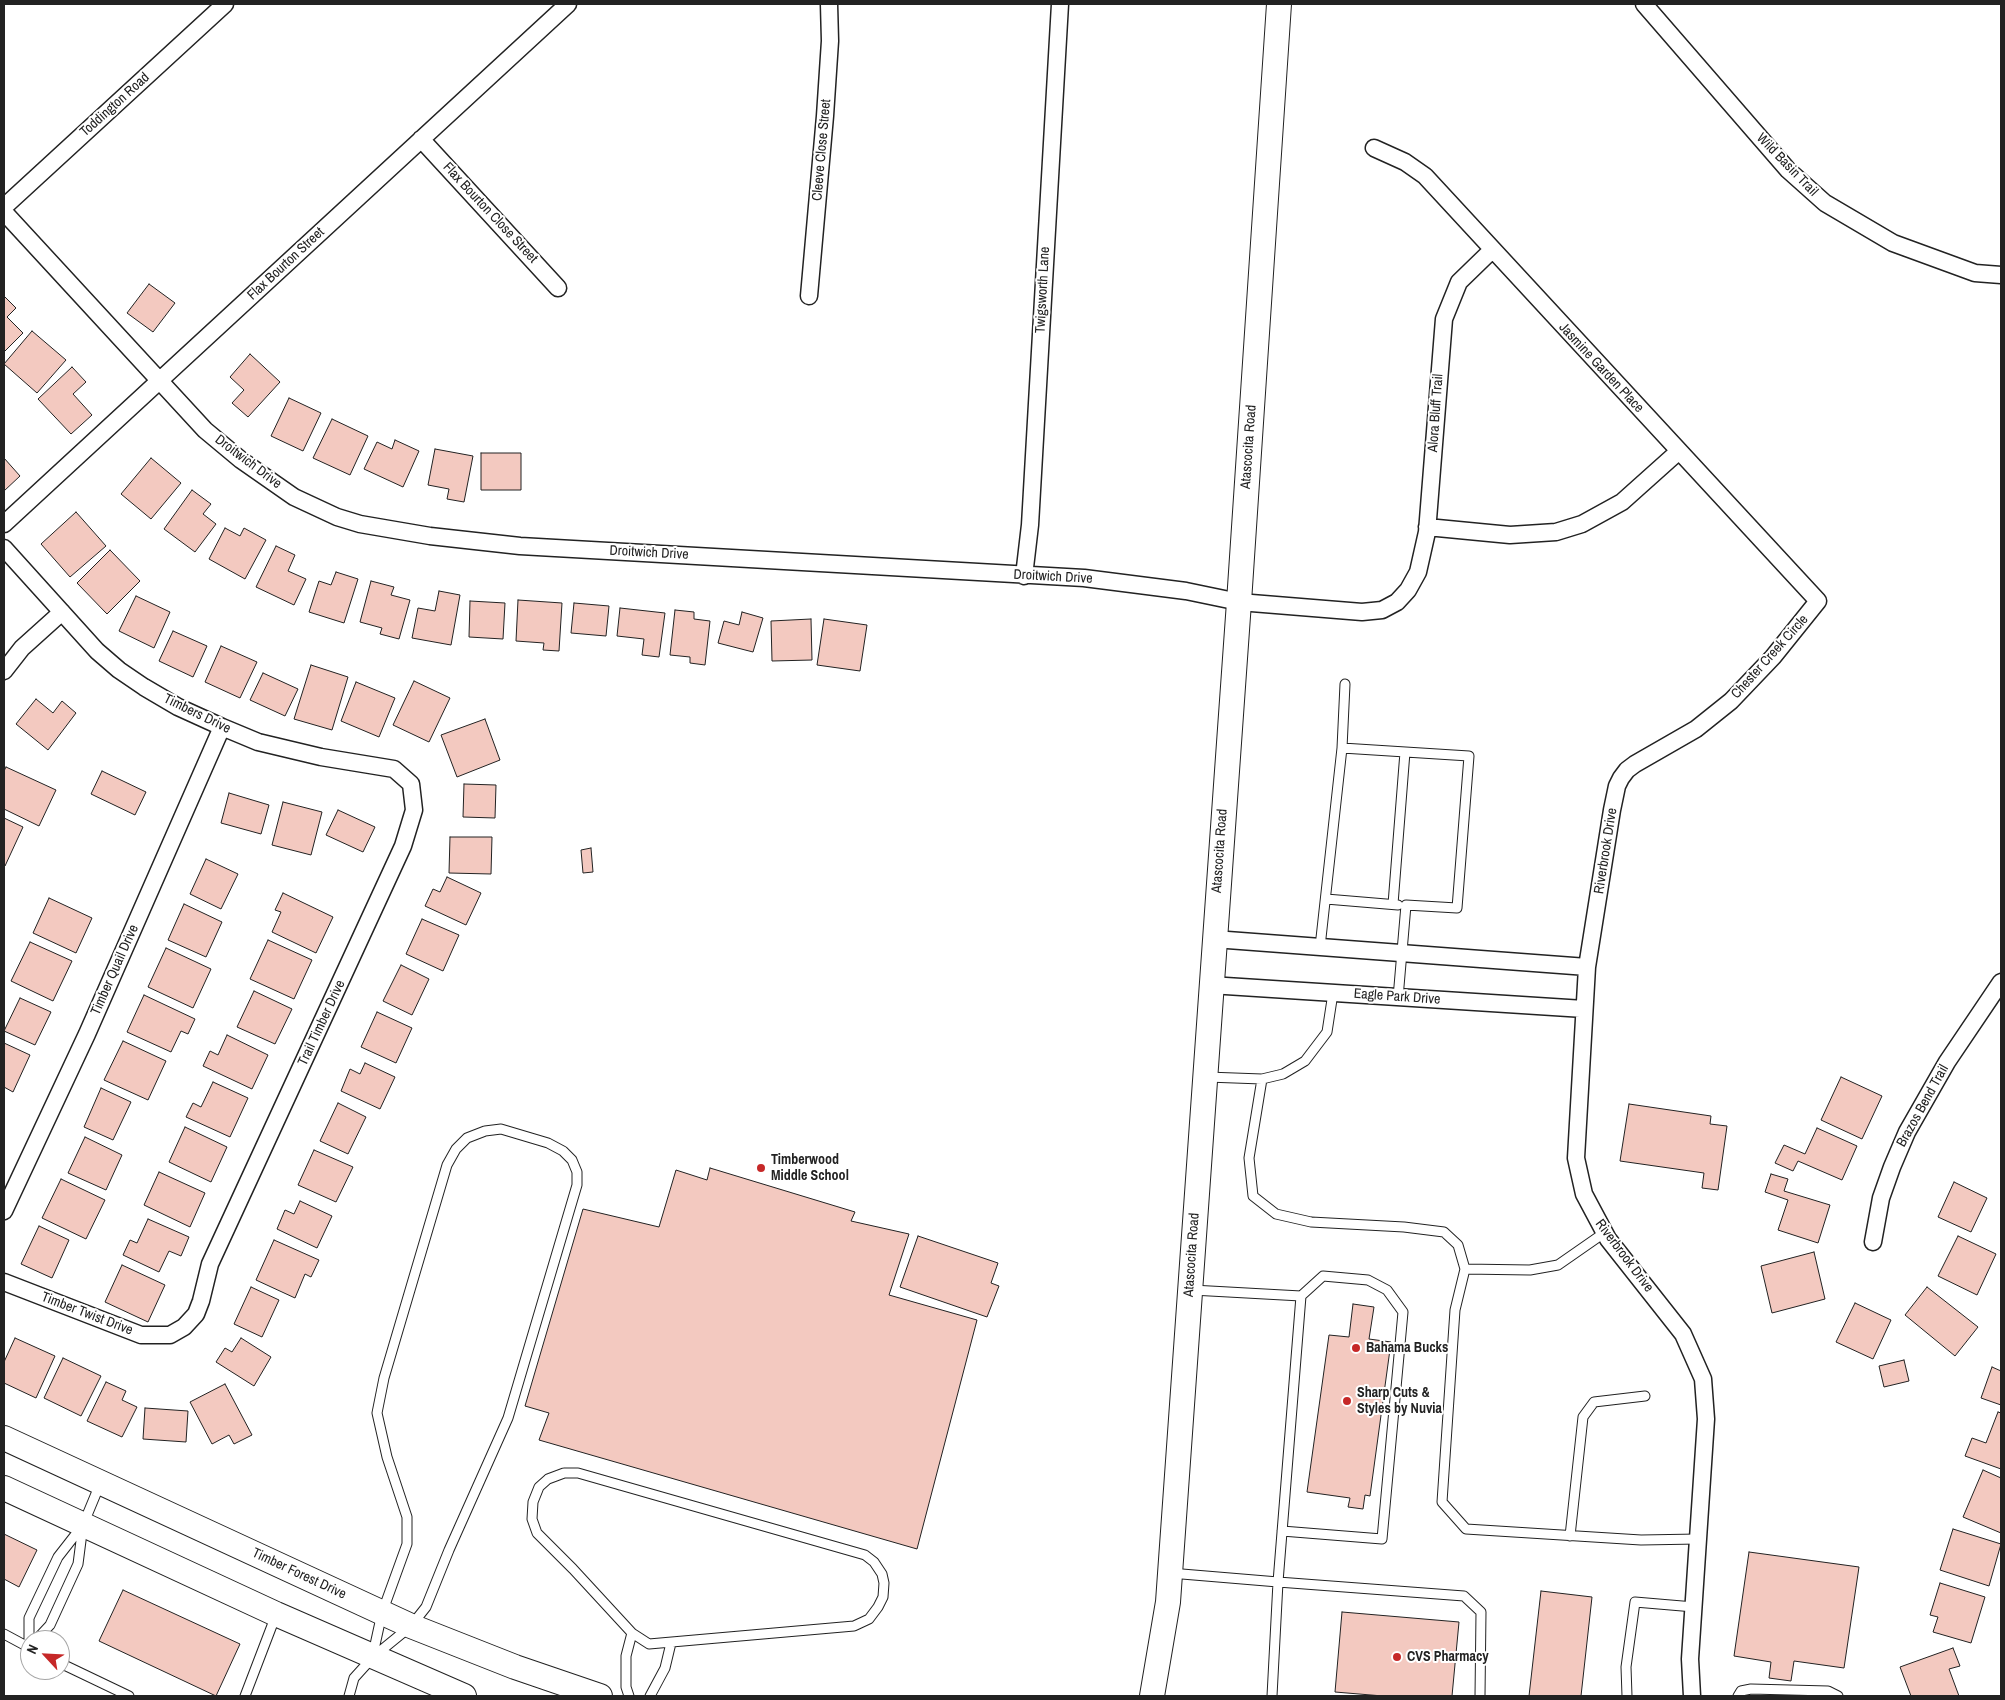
<!DOCTYPE html>
<style>
body{margin:0}
#map{position:relative;width:2005px;height:1700px;overflow:hidden;background:#fff;font-family:"Archivo Narrow",sans-serif}
canvas{display:block}
.frame{position:absolute;inset:0;border:5px solid #222;pointer-events:none}
.north{position:absolute;left:20px;top:1630px;width:50px;height:50px;box-sizing:border-box;background:#fff;border:1px solid #a7a7a7;border-radius:50%;rotate:295deg;font-size:14px;font-weight:700;line-height:20px;text-align:center;color:#222}
.north::after{content:'';display:block;margin:auto;width:18px;height:22px;background:#c62828;clip-path:polygon(50% 0,100% 100%,50% 72%,0 100%)}
</style>
<div id="map">
<canvas width="2005" height="1700"></canvas>
<div class="frame"></div>
<div class="north">N</div>
</div>
<script>
const context = document.querySelector('canvas').getContext('2d');
context.lineJoin = 'round';
function fill(path, color) {
  context.fillStyle = color;
  context.fill(path, 'evenodd');
}
function shape(rows) {
  const path = new Path2D();
  for (const r of rows) {
    path.moveTo(r[0], r[1]);
    for (let i = 2; i < r.length; i += 2) path.lineTo(r[i], r[i + 1]);
  }
  return path;
}
function stroke(path, color, width, dash) {
  context.strokeStyle = color;
  context.lineWidth = width;
  context.lineCap = dash ? 'butt' : 'round';
  context.setLineDash(dash || []);
  context.stroke(path);
}
function write(font, color, halo, rows, align = 'center') {
  context.font = font + ' "Archivo Narrow",sans-serif';
  context.lineWidth = 4;
  context.setLineDash([]);
  context.textBaseline = 'middle';
  context.strokeStyle = halo;
  context.fillStyle = color;
  for (const [text, x, y, turn = 0] of rows) {
    context.save();
    context.translate(x, y);
    context.rotate((+turn || 0) * Math.PI / 180);
    context.textAlign = isNaN(turn) ? turn : align;
    if (halo) context.strokeText(text, 0, 0);
    context.fillText(text, 0, 0);
    context.restore();
  }
}
const building = shape([
 [149,284,175,303,153,332,127,313,149,284],
 [4,296,16,308,7,317,23,333,4,352,4,296],
 [32,331,66,360,37,393,4,364,32,331],
 [250,354,280,382,248,417,232,403,244,390,230,377,250,354],
 [72,367,86,382,73,394,92,415,71,434,38,399,72,367],
 [289,398,321,413,303,451,271,436,289,398],
 [332,419,368,436,350,475,313,458,332,419],
 [395,440,419,451,403,487,364,469,377,442,392,449,395,440],
 [435,449,473,456,464,502,447,499,449,489,428,485,435,449],
 [481,453,521,453,521,490,481,490,481,453],
 [4,458,20,476,4,491,4,458],
 [151,458,181,483,151,519,121,494,151,458],
 [192,490,211,504,203,514,216,524,195,552,164,529,192,490],
 [76,512,106,546,70,577,41,544,76,512],
 [225,528,240,536,244,528,266,540,245,579,209,559,225,528],
 [276,546,295,555,288,571,306,579,294,605,256,587,276,546],
 [110,550,140,581,107,614,77,583,110,550],
 [336,572,358,579,344,623,309,612,319,581,331,585,336,572],
 [371,581,394,587,391,595,410,600,399,639,380,634,382,628,360,622,371,581],
 [439,591,460,595,451,645,412,638,418,608,435,611,439,591],
 [136,596,170,612,154,648,119,631,136,596],
 [518,600,562,603,559,651,543,650,544,643,516,641,518,600],
 [470,601,505,603,503,639,469,637,470,601],
 [574,603,609,606,606,636,571,633,574,603],
 [620,608,665,613,659,657,642,655,644,639,617,636,620,608],
 [675,610,694,612,694,619,710,621,705,665,690,663,690,657,670,655,675,610],
 [742,612,763,618,753,652,718,643,724,621,739,625,742,612],
 [811,619,812,660,772,661,771,621,811,619],
 [824,619,867,625,860,671,817,665,824,619],
 [173,631,207,646,193,677,159,661,173,631],
 [221,646,257,662,240,698,205,682,221,646],
 [311,665,348,677,332,730,294,719,311,665],
 [263,673,298,689,285,716,250,700,263,673],
 [414,681,450,698,429,742,393,725,414,681],
 [356,682,395,698,379,737,341,721,356,682],
 [36,699,53,713,62,701,76,713,48,750,16,724,36,699],
 [485,719,500,760,457,777,441,735,485,719],
 [6,767,56,790,39,826,4,809,4,771,6,767],
 [102,771,146,792,135,815,91,794,102,771],
 [464,784,496,785,495,818,463,817,464,784],
 [229,793,269,805,261,834,221,823,229,793],
 [283,802,322,812,311,855,272,845,283,802],
 [338,810,375,827,363,852,326,835,338,810],
 [4,818,23,827,5,866,4,865,4,818],
 [450,837,492,837,491,874,449,873,450,837],
 [591,848,593,872,583,873,581,850,591,848],
 [206,859,238,874,221,909,190,894,206,859],
 [447,877,481,893,466,925,425,906,433,889,440,892,447,877],
 [283,893,333,917,316,953,272,932,281,912,275,910,283,893],
 [49,898,92,918,76,953,33,933,49,898],
 [184,904,222,922,206,957,168,940,184,904],
 [422,919,459,935,443,971,406,954,422,919],
 [268,940,312,960,294,999,250,979,268,940],
 [30,942,72,961,53,1001,11,981,30,942],
 [166,948,211,969,193,1008,148,987,166,948],
 [401,965,429,979,412,1015,383,1001,401,965],
 [254,991,292,1009,275,1044,237,1027,254,991],
 [144,995,195,1019,188,1034,181,1031,171,1052,127,1032,144,995],
 [20,998,51,1012,35,1045,4,1031,20,998],
 [377,1012,412,1028,396,1063,361,1047,377,1012],
 [227,1035,268,1055,252,1089,203,1066,210,1051,218,1055,227,1035],
 [123,1041,166,1061,148,1100,104,1080,123,1041],
 [4,1043,30,1055,13,1092,4,1087,4,1043],
 [365,1063,395,1077,380,1109,341,1091,350,1069,360,1074,365,1063],
 [1841,1077,1882,1096,1862,1139,1821,1120,1841,1077],
 [213,1082,248,1098,230,1137,186,1117,193,1103,201,1107,213,1082],
 [101,1088,131,1102,113,1140,84,1127,101,1088],
 [338,1103,366,1117,348,1154,320,1141,338,1103],
 [1629,1104,1711,1116,1710,1124,1727,1126,1718,1190,1702,1188,1704,1173,1620,1161,1629,1104],
 [185,1127,227,1147,211,1182,169,1162,185,1127],
 [1817,1128,1857,1146,1842,1180,1798,1161,1793,1171,1775,1163,1784,1145,1805,1154,1817,1128],
 [85,1137,122,1155,106,1190,68,1173,85,1137],
 [314,1150,353,1167,336,1202,298,1185,314,1150],
 [710,1168,855,1212,851,1221,909,1234,889,1295,977,1320,917,1549,539,1440,549,1413,525,1406,583,1209,659,1227,676,1170,707,1180,710,1168],
 [159,1172,205,1193,190,1227,144,1205,159,1172],
 [1771,1174,1788,1179,1784,1191,1830,1205,1818,1243,1778,1230,1788,1200,1765,1192,1771,1174],
 [61,1179,105,1200,86,1239,42,1218,61,1179],
 [1954,1182,1987,1198,1971,1232,1938,1217,1954,1182],
 [300,1201,332,1216,317,1248,277,1229,285,1210,294,1214,300,1201],
 [148,1219,189,1237,181,1256,169,1251,159,1272,123,1255,130,1240,137,1243,148,1219],
 [39,1226,69,1240,52,1278,21,1264,39,1226],
 [918,1236,998,1263,991,1283,999,1286,987,1317,900,1287,918,1236],
 [1958,1236,1996,1254,1977,1295,1938,1276,1958,1236],
 [274,1240,319,1260,311,1277,305,1274,295,1298,256,1280,274,1240],
 [1814,1252,1825,1299,1772,1313,1761,1266,1814,1252],
 [122,1265,165,1285,148,1322,105,1302,122,1265],
 [251,1287,279,1300,262,1337,234,1324,251,1287],
 [1927,1287,1978,1327,1955,1356,1905,1315,1927,1287],
 [1855,1303,1891,1320,1873,1359,1836,1342,1855,1303],
 [1353,1304,1374,1307,1369,1339,1391,1342,1370,1496,1365,1495,1363,1509,1348,1507,1350,1498,1307,1492,1329,1335,1349,1337,1353,1304],
 [15,1338,55,1356,36,1398,4,1383,4,1362,15,1338],
 [241,1338,271,1357,254,1386,216,1362,225,1348,232,1352,241,1338],
 [63,1358,101,1376,81,1416,44,1398,63,1358],
 [1904,1360,1909,1381,1884,1387,1879,1366,1904,1360],
 [1992,1367,2001,1371,2001,1405,1981,1398,1992,1367],
 [106,1382,126,1391,122,1400,137,1407,122,1437,87,1421,106,1382],
 [225,1384,252,1435,234,1444,229,1435,212,1444,190,1402,225,1384],
 [145,1408,188,1411,186,1442,143,1439,145,1408],
 [1998,1412,2001,1413,2001,1469,1965,1456,1972,1438,1986,1443,1998,1412],
 [1983,1470,2001,1478,2001,1533,1963,1517,1983,1470],
 [1953,1529,2001,1544,1989,1586,1940,1570,1953,1529],
 [4,1534,37,1550,19,1587,4,1579,4,1534],
 [1749,1552,1859,1567,1844,1668,1794,1661,1791,1681,1769,1678,1771,1662,1734,1656,1749,1552],
 [1940,1583,1985,1597,1971,1643,1933,1632,1938,1617,1930,1615,1940,1583],
 [123,1590,240,1644,216,1696,99,1641,123,1590],
 [1541,1591,1592,1597,1581,1696,1529,1696,1541,1591],
 [1342,1612,1459,1622,1452,1696,1383,1696,1335,1692,1342,1612],
 [1953,1648,1960,1666,1949,1669,1959,1696,1911,1696,1900,1667,1953,1648]
]);
fill(building, '#f3c9c0');
stroke(building, '#222', 1);
const lane = shape([
 [1342,748,1345,684],
 [1326,899,1398,905],
 [1393,904,1405,752],
 [1320,947,1342,748,1469,756,1457,908,1406,905,1398,998],
 [1207,1077,1262,1079,1283,1074,1305,1061,1327,1032,1333,993],
 [1262,1079,1249,1158,1253,1196,1276,1214,1311,1222,1404,1227,1444,1232,1458,1245,1465,1269],
 [1604,1233,1558,1265,1530,1270,1465,1269,1455,1310,1442,1502,1466,1529,1641,1540,1698,1539],
 [1192,1290,1301,1296,1278,1582,1464,1596,1481,1612,1480,1696],
 [564,1473,578,1473,865,1555,874,1562,882,1574,884,1583,883,1597,878,1607,869,1619,854,1626,649,1644,632,1633,573,1569,537,1533,532,1519,533,1502,539,1487,548,1479,564,1473],
 [1282,1531,1382,1539,1403,1312,1387,1290,1368,1280,1323,1276,1301,1296],
 [1570,1536,1583,1417,1594,1402,1645,1396],
 [1170,1573,1278,1582,1272,1696],
 [4,1634,30,1648],
 [36,1640,50,1625,78,1564,83,1525],
 [29,1647,29,1618,58,1557,83,1525,100,1484],
 [60,1663,129,1696],
 [245,1696,276,1615],
 [349,1696,354,1678,373,1657,411,1626,426,1607,449,1550,508,1418,577,1185,577,1172,572,1160,563,1151,548,1143,501,1129,485,1131,467,1138,456,1149,447,1165,384,1378,377,1413,387,1457,407,1517,407,1544,382,1613,373,1654],
 [629,1696,626,1687,626,1656,632,1633],
 [650,1696,665,1668,671,1643],
 [1627,1696,1626,1667,1635,1602,1694,1607],
 [1738,1696,1741,1691,1751,1689,1828,1691,1838,1696]
]);
const street = shape([
 [1644,4,1788,170,1825,203,1893,243,1975,273,2001,275],
 [421,139,558,288],
 [1374,148,1405,162,1425,176,1818,601,1773,657,1731,701,1696,729,1635,764,1627,770,1621,778,1617,786,1612,810,1587,967,1576,1158,1584,1194,1608,1239,1683,1334,1703,1379,1706,1419,1690,1659,1692,1696],
 [4,207,225,4],
 [4,212,205,430,241,460,294,497,337,517,360,524,430,536,520,546,1084,578,1186,591,1239,602,1362,612,1382,610,1397,602,1408,590,1418,572,1427,532,1444,319,1459,282,1492,250],
 [809,296,825,116,830,41,829,4],
 [4,524,568,4],
 [1427,527,1510,535,1556,532,1582,524,1622,502,1679,451],
 [4,548,97,651,119,670,144,687,178,707,222,727,258,742,321,757,394,769,411,784,414,810,403,846,210,1264,201,1301,196,1314,184,1327,170,1335,141,1335,4,1282],
 [1024,576,1030,525,1060,4],
 [4,671,22,648,62,612],
 [1214,939,1587,967],
 [1210,985,1584,1009],
 [4,1211,87,1034,222,727],
 [1873,1242,1881,1198,1892,1167,1907,1132,1947,1062,2001,982]
]);
const secondary = shape([
 [4,1438,411,1626,515,1667,600,1696],
 [4,1488,276,1614,464,1696],
 [1152,1696,1168,1602,1239,602,1279,4]
]);
stroke(lane, '#222', 11);
stroke(street, '#222', 19);
stroke(secondary, '#222', 26);
stroke(lane, '#fff', 9);
stroke(street, '#fff', 16);
stroke(secondary, '#fff', 24);
for (const [x, y, r, color] of [
 [761,1168,5,"#c62828"],
 [1356,1348,5,"#c62828"],
 [1347,1401,5,"#c62828"],
 [1397,1657,5,"#c62828"]
]) {
  const dot = new Path2D();
  dot.arc(x, y, r, 0, 2 * Math.PI);
  context.fillStyle = color;
  context.fill(dot);
  stroke(dot, '#fff', 2);
}
write('14px', '#222', '#fff', [
 ["Toddington Road",115,105,-42],
 ["Cleeve Close Street",822,150,-85],
 ["Wild Basin Trail",1787,165,46],
 ["Flax Bourton Close Street",490,213,47],
 ["Flax Bourton Street",286,264,-43],
 ["Twigsworth Lane",1043,290,-87],
 ["Jasmine Garden Place",1601,368,47],
 ["Alora Bluff Trail",1436,413,-86],
 ["Atascocita Road",1249,447,-86],
 ["Droitwich Drive",248,462,37],
 ["Droitwich Drive",649,553,3],
 ["Droitwich Drive",1053,577,3],
 ["Chester Creek Circle",1770,657,-48],
 ["Timbers Drive",197,714,26],
 ["Atascocita Road",1220,851,-86],
 ["Riverbrook Drive",1606,851,-81],
 ["Timber Quail Drive",115,970,-66],
 ["Eagle Park Drive",1397,997,4],
 ["Trail Timber Drive",322,1023,-65],
 ["Brazos Bend Trail",1923,1106,-61],
 ["Atascocita Road",1192,1255,-86],
 ["Riverbrook Drive",1624,1256,53],
 ["Timber Twist Drive",87,1314,21],
 ["Timber Forest Drive",299,1574,25]
]);
write('bold 14px', '#222', '#fff', [
 ["Timberwood",771,1160],
 ["Middle School",771,1176],
 ["Bahama Bucks",1366,1348],
 ["Sharp Cuts &",1357,1393],
 ["Styles by Nuvia",1357,1409],
 ["CVS Pharmacy",1407,1657]
], 'left');
</script>
